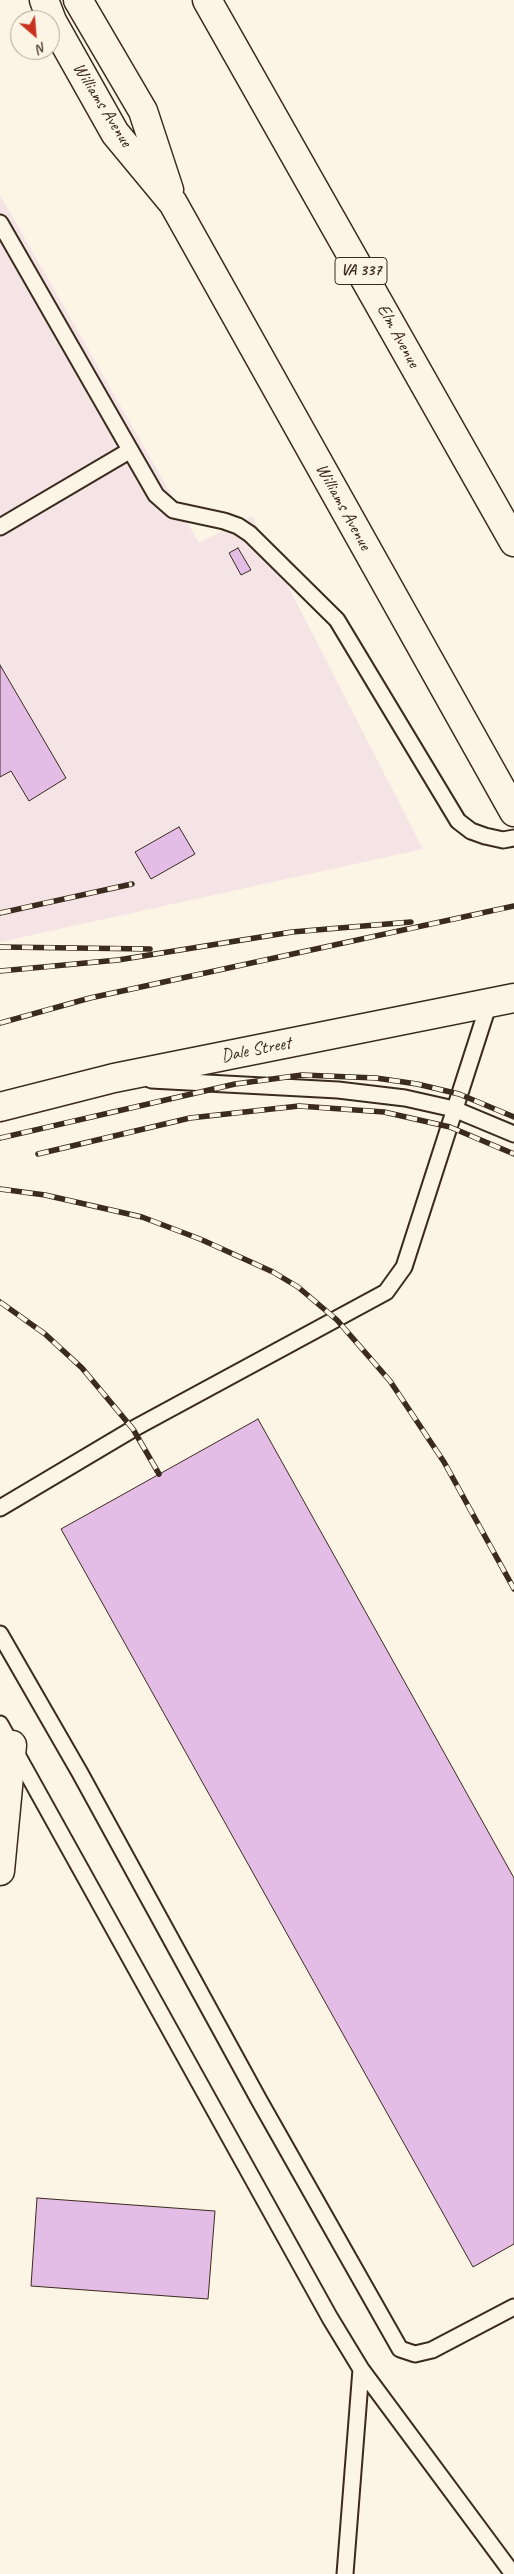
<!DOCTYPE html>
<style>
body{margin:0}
#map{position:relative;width:514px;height:2574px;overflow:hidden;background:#fcf5e5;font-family:Caveat,sans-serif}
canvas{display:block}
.north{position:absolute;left:10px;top:10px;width:50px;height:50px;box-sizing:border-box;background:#fcf5e5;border:1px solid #afa495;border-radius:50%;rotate:153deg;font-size:14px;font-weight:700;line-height:20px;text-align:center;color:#3b2a1e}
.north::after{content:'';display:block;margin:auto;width:18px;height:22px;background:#c8321e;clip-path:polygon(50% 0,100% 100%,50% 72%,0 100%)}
</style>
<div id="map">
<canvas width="514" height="2574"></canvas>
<div class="north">N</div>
</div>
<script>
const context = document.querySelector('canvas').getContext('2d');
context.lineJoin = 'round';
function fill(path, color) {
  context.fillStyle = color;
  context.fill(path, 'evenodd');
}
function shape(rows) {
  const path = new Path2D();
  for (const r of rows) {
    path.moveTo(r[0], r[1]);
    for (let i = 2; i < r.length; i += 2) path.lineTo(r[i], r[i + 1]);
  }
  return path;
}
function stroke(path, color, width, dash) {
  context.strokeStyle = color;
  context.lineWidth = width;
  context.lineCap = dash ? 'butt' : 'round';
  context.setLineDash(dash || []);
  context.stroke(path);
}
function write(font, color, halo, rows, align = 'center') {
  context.font = font + ' Caveat,sans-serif';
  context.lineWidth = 4;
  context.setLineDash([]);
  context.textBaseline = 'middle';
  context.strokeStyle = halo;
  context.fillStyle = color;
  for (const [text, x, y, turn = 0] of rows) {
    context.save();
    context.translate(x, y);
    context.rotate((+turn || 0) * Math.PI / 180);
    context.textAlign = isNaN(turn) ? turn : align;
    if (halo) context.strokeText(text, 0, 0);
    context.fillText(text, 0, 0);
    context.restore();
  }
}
fill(shape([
 [0,195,199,543,252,516,423,849,0,942]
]), '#f5e4e5');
const building = shape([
 [238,548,251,570,241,575,229,553,238,548],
 [0,665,66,778,29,801,11,771,0,777,0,665],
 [179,827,195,854,151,879,135,852,179,827],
 [258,1419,514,1878,514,2244,473,2267,61,1529,258,1419],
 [37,2198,215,2211,208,2299,31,2286,37,2198]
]);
fill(building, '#e4bde6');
stroke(building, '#3b2a1e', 1);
const service = shape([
 [0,223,156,495,173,510,224,521,238,526,250,534,337,620,458,821,471,831,485,836,503,840,514,838],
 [0,527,129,451],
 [151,1080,338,1090,405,1098,454,1109,514,1134],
 [0,1508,133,1429,386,1292,404,1267,489,1003],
 [0,1634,80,1773,259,2100,400,2349,415,2354,432,2350,514,2307],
 [0,1724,330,2318,361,2369,513,2574],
 [345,2574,361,2369]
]);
const minor = shape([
 [0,1107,114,1078,514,998],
 [0,1871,12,1745]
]);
const tertiary = shape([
 [44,0,52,21,115,133,173,203,514,812],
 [78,0,143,111,169,190]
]);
const primary = shape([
 [207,0,514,542]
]);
stroke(service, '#3b2a1e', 19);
stroke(minor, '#3b2a1e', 31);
stroke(tertiary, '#3b2a1e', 31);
stroke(primary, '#3b2a1e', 31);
stroke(service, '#fcf5e5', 15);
stroke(minor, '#fcf5e5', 28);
stroke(tertiary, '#fcf5e5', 28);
stroke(primary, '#fcf5e5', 28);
const rail = shape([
 [0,913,132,884],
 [0,947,150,949],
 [0,971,118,960,292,932,411,922],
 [0,1023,90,998,514,906],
 [0,1138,235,1084,302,1075,376,1078,417,1084,459,1094,514,1117],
 [38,1154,190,1118,299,1106,384,1112,450,1127,514,1154],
 [0,1189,45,1195,142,1217,200,1239,273,1272,298,1287,337,1320,390,1381,444,1462,514,1589],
 [0,1302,45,1334,82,1368,133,1429,159,1474]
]);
stroke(rail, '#3b2a1e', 5.5);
stroke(rail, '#fcf5e5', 4, [11]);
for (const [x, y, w] of [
 [361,271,52]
]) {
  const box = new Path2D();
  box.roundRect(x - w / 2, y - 13.5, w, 27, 4);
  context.fillStyle = '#fcf5e5';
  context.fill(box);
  stroke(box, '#3b2a1e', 1);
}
write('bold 16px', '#3b2a1e', null, [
 ["VA 337",361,271]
]);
write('18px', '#3b2a1e', '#fcf5e5', [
 ["Williams Avenue",102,105,58],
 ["Elm Avenue",398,336,61],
 ["Williams Avenue",343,507,61],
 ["Dale Street",256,1050,-11]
]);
</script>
